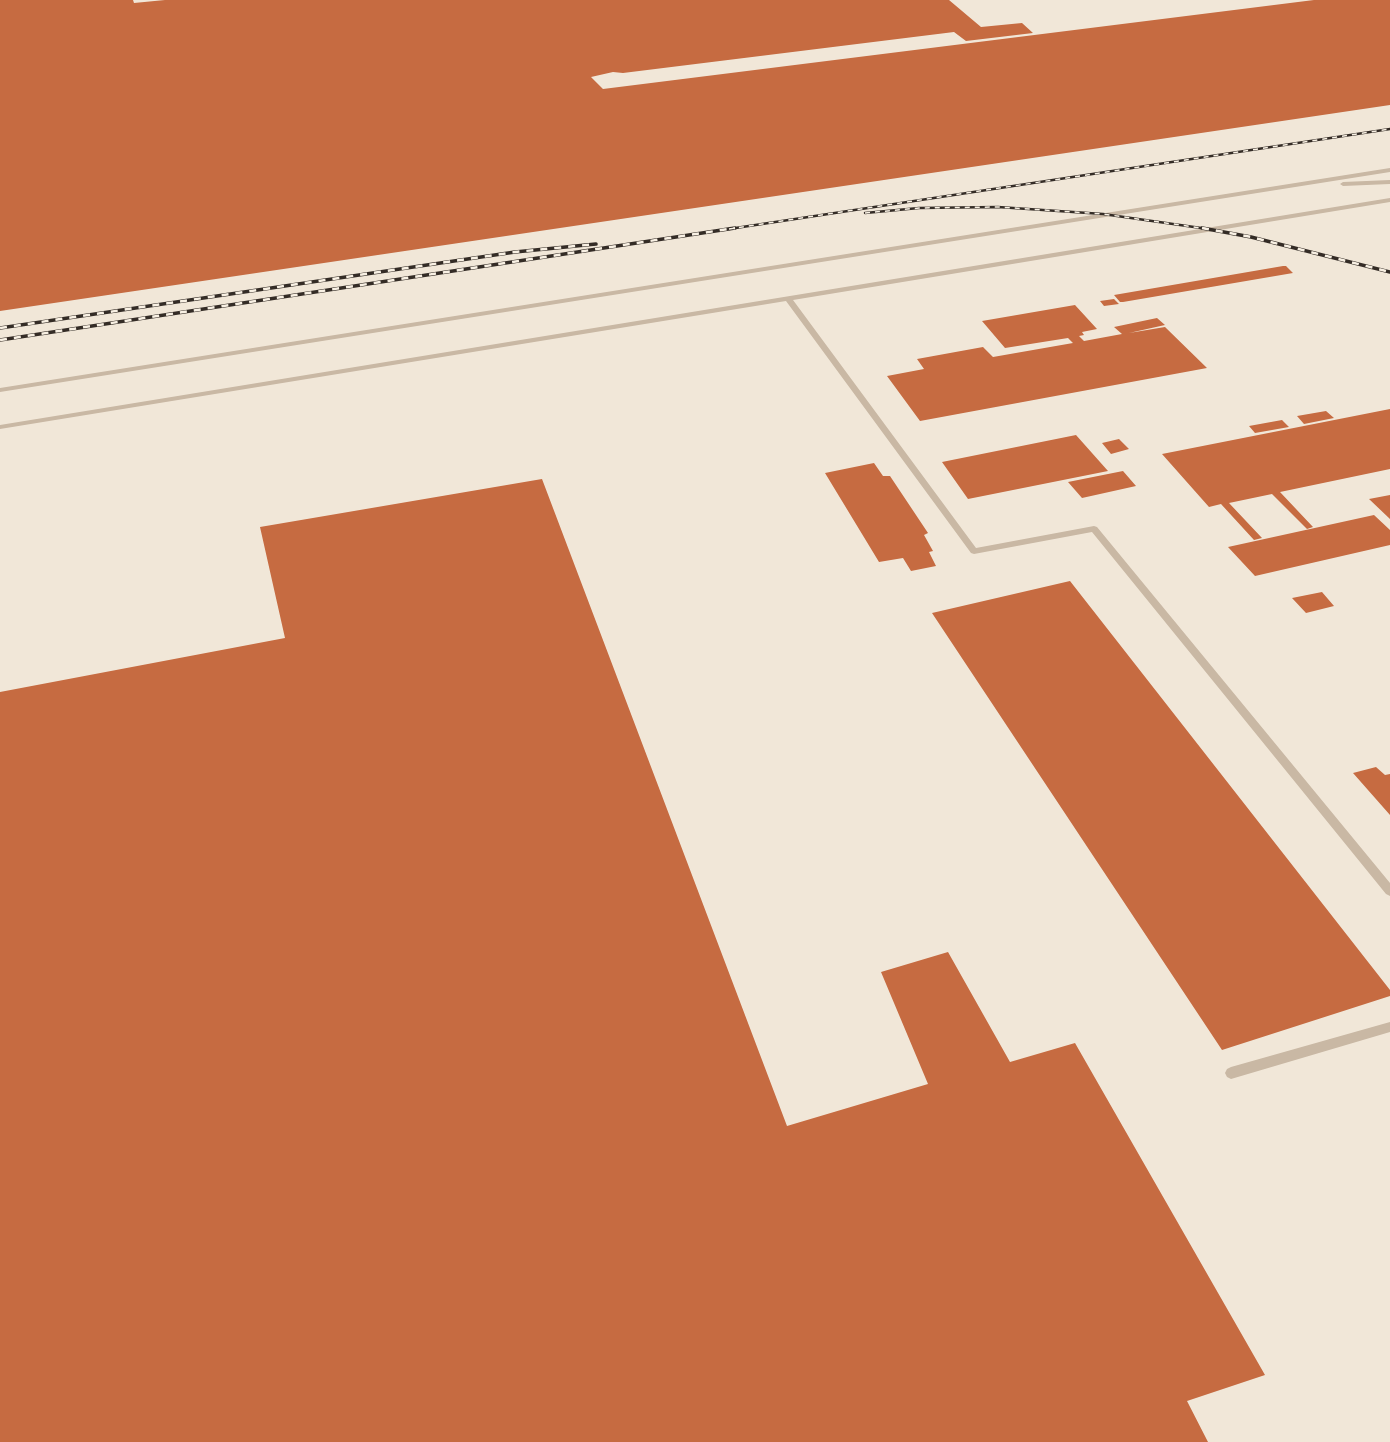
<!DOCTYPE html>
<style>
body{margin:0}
canvas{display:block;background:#f1e7d8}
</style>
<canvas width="1390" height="1442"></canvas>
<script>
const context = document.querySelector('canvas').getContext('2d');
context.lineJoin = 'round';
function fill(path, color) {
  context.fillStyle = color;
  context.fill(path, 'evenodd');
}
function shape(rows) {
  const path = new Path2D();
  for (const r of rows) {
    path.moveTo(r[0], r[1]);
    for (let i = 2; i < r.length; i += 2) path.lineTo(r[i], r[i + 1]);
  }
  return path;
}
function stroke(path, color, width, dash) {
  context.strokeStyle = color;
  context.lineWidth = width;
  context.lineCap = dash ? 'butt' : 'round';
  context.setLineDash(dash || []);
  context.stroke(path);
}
fill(shape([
 [0,0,133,0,134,3,165,0,949,0,981,27,1022,23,1033,33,966,41,954,32,623,73,613,72,591,77,603,89,1314,0,1390,0,1390,105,0,311],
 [1283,266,1286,266,1293,273,1123,302,1120,302,1114,295],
 [1114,299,1119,304,1104,306,1100,301],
 [1075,305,1097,329,1082,332,1084,335,1079,336,1084,341,1122,334,1114,327,1157,318,1165,325,1129,333,1165,327,1207,368,920,421,887,376,924,369,917,359,983,347,993,357,1073,343,1068,338,1005,348,982,321],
 [1390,409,1390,469,1280,492,1313,527,1307,529,1272,494,1229,503,1262,538,1254,540,1221,504,1209,507,1162,454],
 [1326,411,1334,418,1304,424,1297,416],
 [1282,420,1289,427,1255,433,1249,426],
 [1076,435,1108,471,968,499,942,462],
 [1119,439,1129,449,1111,454,1102,443],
 [874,463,883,476,890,476,928,533,924,535,933,551,929,552,936,566,911,571,903,558,879,562,825,473],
 [1123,471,1136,486,1082,498,1068,482],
 [542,479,787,1126,928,1084,881,972,948,952,1010,1062,1075,1043,1265,1375,1187,1401,1208,1442,0,1442,0,692,285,638,260,527],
 [1390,495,1390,519,1369,499],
 [1374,515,1390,530,1390,545,1255,576,1228,547],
 [1070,581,1390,990,1390,996,1222,1050,932,613],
 [1322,592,1334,606,1306,613,1292,598],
 [1376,767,1385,775,1390,774,1390,815,1353,773]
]), '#c66b41');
fill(shape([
 [1390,168,1390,172,0,392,0,388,1390,168],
 [1390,180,1390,184,1343,186,1340,184,1343,182,1390,180],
 [1390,198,1390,202,793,300,976,548,1094,526,1097,527,1390,883,1390,896,1386,894,1092,532,974,554,971,553,786,301,0,429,0,425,1390,198],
 [1390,1022,1390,1032,1231,1079,1227,1077,1225,1073,1227,1069,1231,1067,1390,1022]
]), '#c9b8a4');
const railFar1 = shape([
 [865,213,919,208,998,207,1103,214,1208,229],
 [729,229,1390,129]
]);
const rail = shape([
 [1202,228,1251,237,1390,272],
 [0,328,515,252,596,244],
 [0,340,735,228]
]);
stroke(railFar1, '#342c26', 2.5);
stroke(rail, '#342c26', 3.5);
stroke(railFar1, '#f9f1e4', 1.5, [5]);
stroke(rail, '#f9f1e4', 2.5, [7]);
</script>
